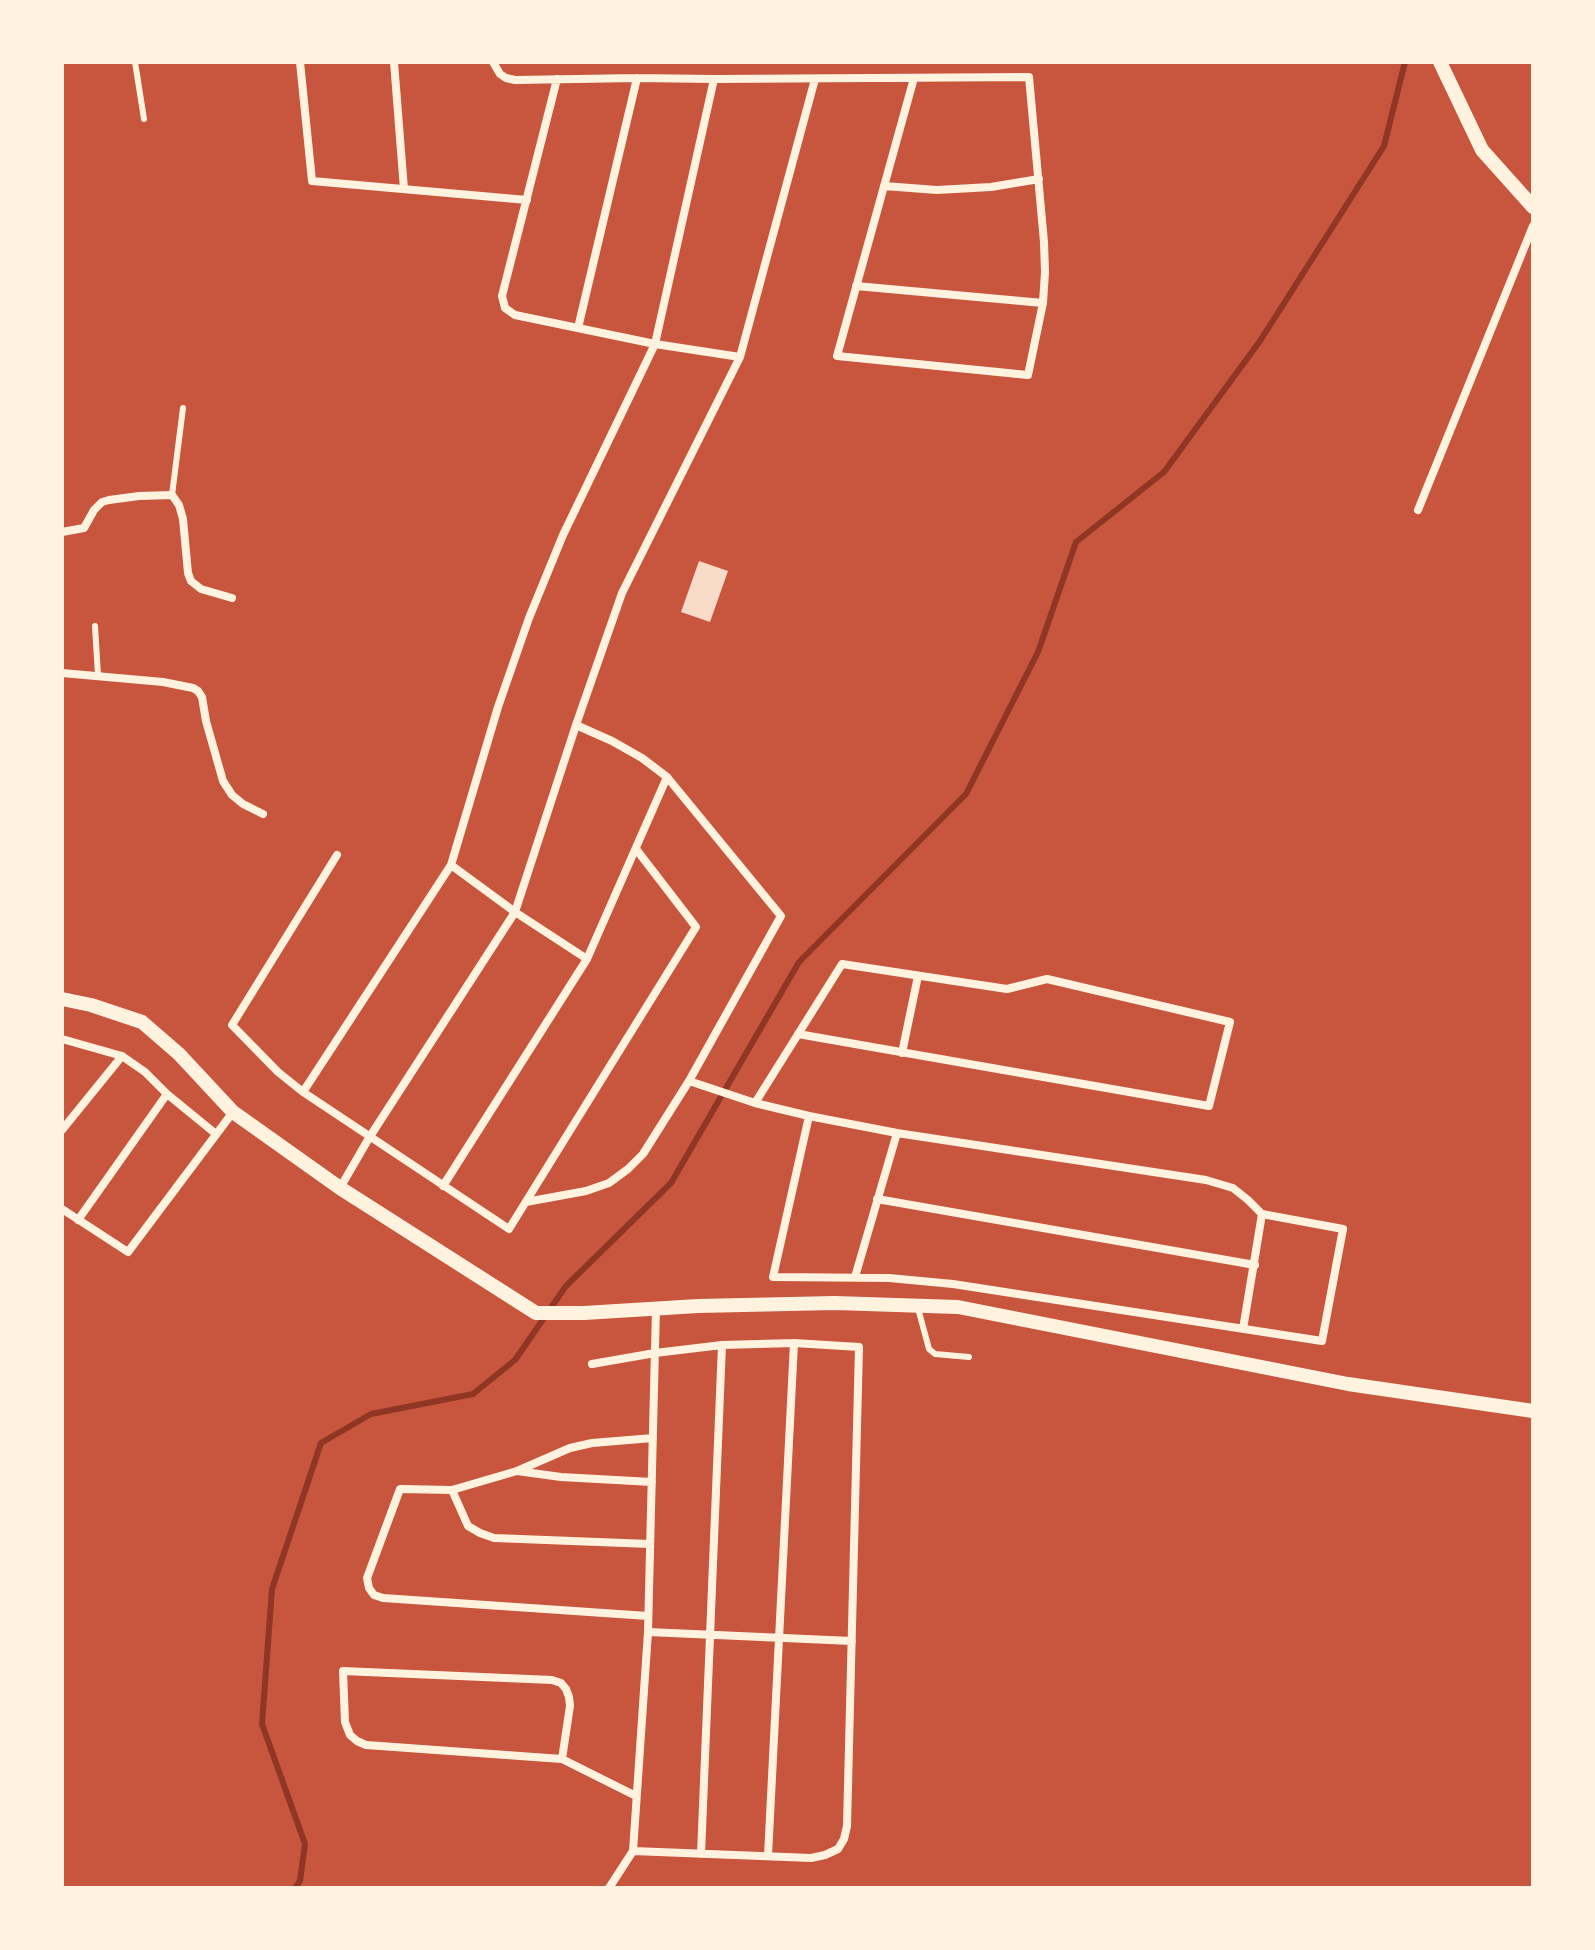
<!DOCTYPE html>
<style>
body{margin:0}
#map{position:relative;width:1595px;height:1950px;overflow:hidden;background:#c8553d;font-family:"Playfair Display",serif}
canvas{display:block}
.frame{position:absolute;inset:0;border:64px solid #fff3e0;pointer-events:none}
</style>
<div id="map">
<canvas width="1595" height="1950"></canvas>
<div class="frame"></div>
</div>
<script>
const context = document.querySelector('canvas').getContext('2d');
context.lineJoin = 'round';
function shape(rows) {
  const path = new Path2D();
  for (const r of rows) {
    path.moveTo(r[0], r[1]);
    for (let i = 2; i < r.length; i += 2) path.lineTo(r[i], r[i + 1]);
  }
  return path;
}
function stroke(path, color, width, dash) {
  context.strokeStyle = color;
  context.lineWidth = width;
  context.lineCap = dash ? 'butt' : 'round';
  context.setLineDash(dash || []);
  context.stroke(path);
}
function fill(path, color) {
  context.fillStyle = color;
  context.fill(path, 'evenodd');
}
stroke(shape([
 [295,1888,300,1881,305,1844,262,1724,272,1589,321,1443,371,1414,473,1394,515,1360,566,1286,671,1183,799,962,966,794,1038,652,1076,542,1164,472,1260,341,1384,146,1405,62]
]), '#8f3625', 6);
fill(shape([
 [699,561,728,571,710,622,681,612]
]), '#f7dbc8');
stroke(shape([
 [135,62,144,119],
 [172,495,183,408],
 [95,626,98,675],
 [918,1308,929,1349,935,1354,969,1357]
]), '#fff3e0', 6);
stroke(shape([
 [300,62,312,181,527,200],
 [394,62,404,189],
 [493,62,500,74,506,78,515,80,637,78,714,79,1029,77,1044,242,1045,272,1043,303,1028,375,837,356,914,78],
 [557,79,502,296,505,308,515,315,655,344,740,357],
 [884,186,937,190,991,187,1039,179],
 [856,286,1043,303],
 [578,328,637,78],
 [1418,510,1533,226],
 [62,532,84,528,94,510,102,502,109,500,139,496,172,495,179,505,183,519,188,573,191,581,201,589,232,598],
 [62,673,163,682,193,688,198,691,202,697,206,721,223,781,232,795,243,804,263,814],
 [337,855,232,1025,278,1072,303,1092,509,1229,696,927,636,849],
 [451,865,515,912,587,959],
 [62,1039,122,1056,145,1072,167,1094,216,1134],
 [902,1053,918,976],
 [689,1081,755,1103,809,1116,897,1133,1206,1180,1233,1188,1248,1200,1262,1214,1343,1229,1322,1341,953,1284,889,1278,773,1277,809,1116],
 [303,1092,451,865,498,707,529,618,563,535,655,344,714,79],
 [755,1103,842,964,1007,989,1047,979,1230,1022,1209,1106,798,1034],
 [62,1130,122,1056],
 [443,1186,587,959,667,777],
 [340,1188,369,1138,515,912,576,725,622,593,740,357,815,79],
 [877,1199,1255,1265],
 [526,1202,586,1191,609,1183,628,1169,643,1154,689,1081,781,916,667,777,642,758,612,741,576,725],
 [62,1209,128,1252,233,1112],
 [78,1220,167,1094],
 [855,1277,897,1133],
 [1243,1329,1262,1214],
 [592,1364,655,1353,722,1345,794,1343,859,1347,847,1826,844,1839,838,1849,825,1855,811,1858,633,1851],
 [517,1471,561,1477,652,1482],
 [452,1490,468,1526,480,1533,494,1538,650,1544],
 [648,1616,383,1598,374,1595,369,1588,367,1578,400,1489,452,1490,517,1471,570,1448,592,1443,653,1438],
 [648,1632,852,1641],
 [562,1759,570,1706,569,1697,566,1689,561,1683,552,1680,343,1671,345,1722,350,1735,357,1741,366,1745,562,1759,636,1796],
 [701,1854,722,1345],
 [768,1856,794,1343],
 [609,1888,633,1851,648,1632,656,1308]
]), '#fff3e0', 8);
stroke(shape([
 [1440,62,1482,150,1533,207],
 [62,999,91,1005,142,1022,179,1054,233,1112,340,1188,536,1313,584,1313,698,1306,835,1303,958,1307,1348,1384,1533,1411]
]), '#fff3e0', 14);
</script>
